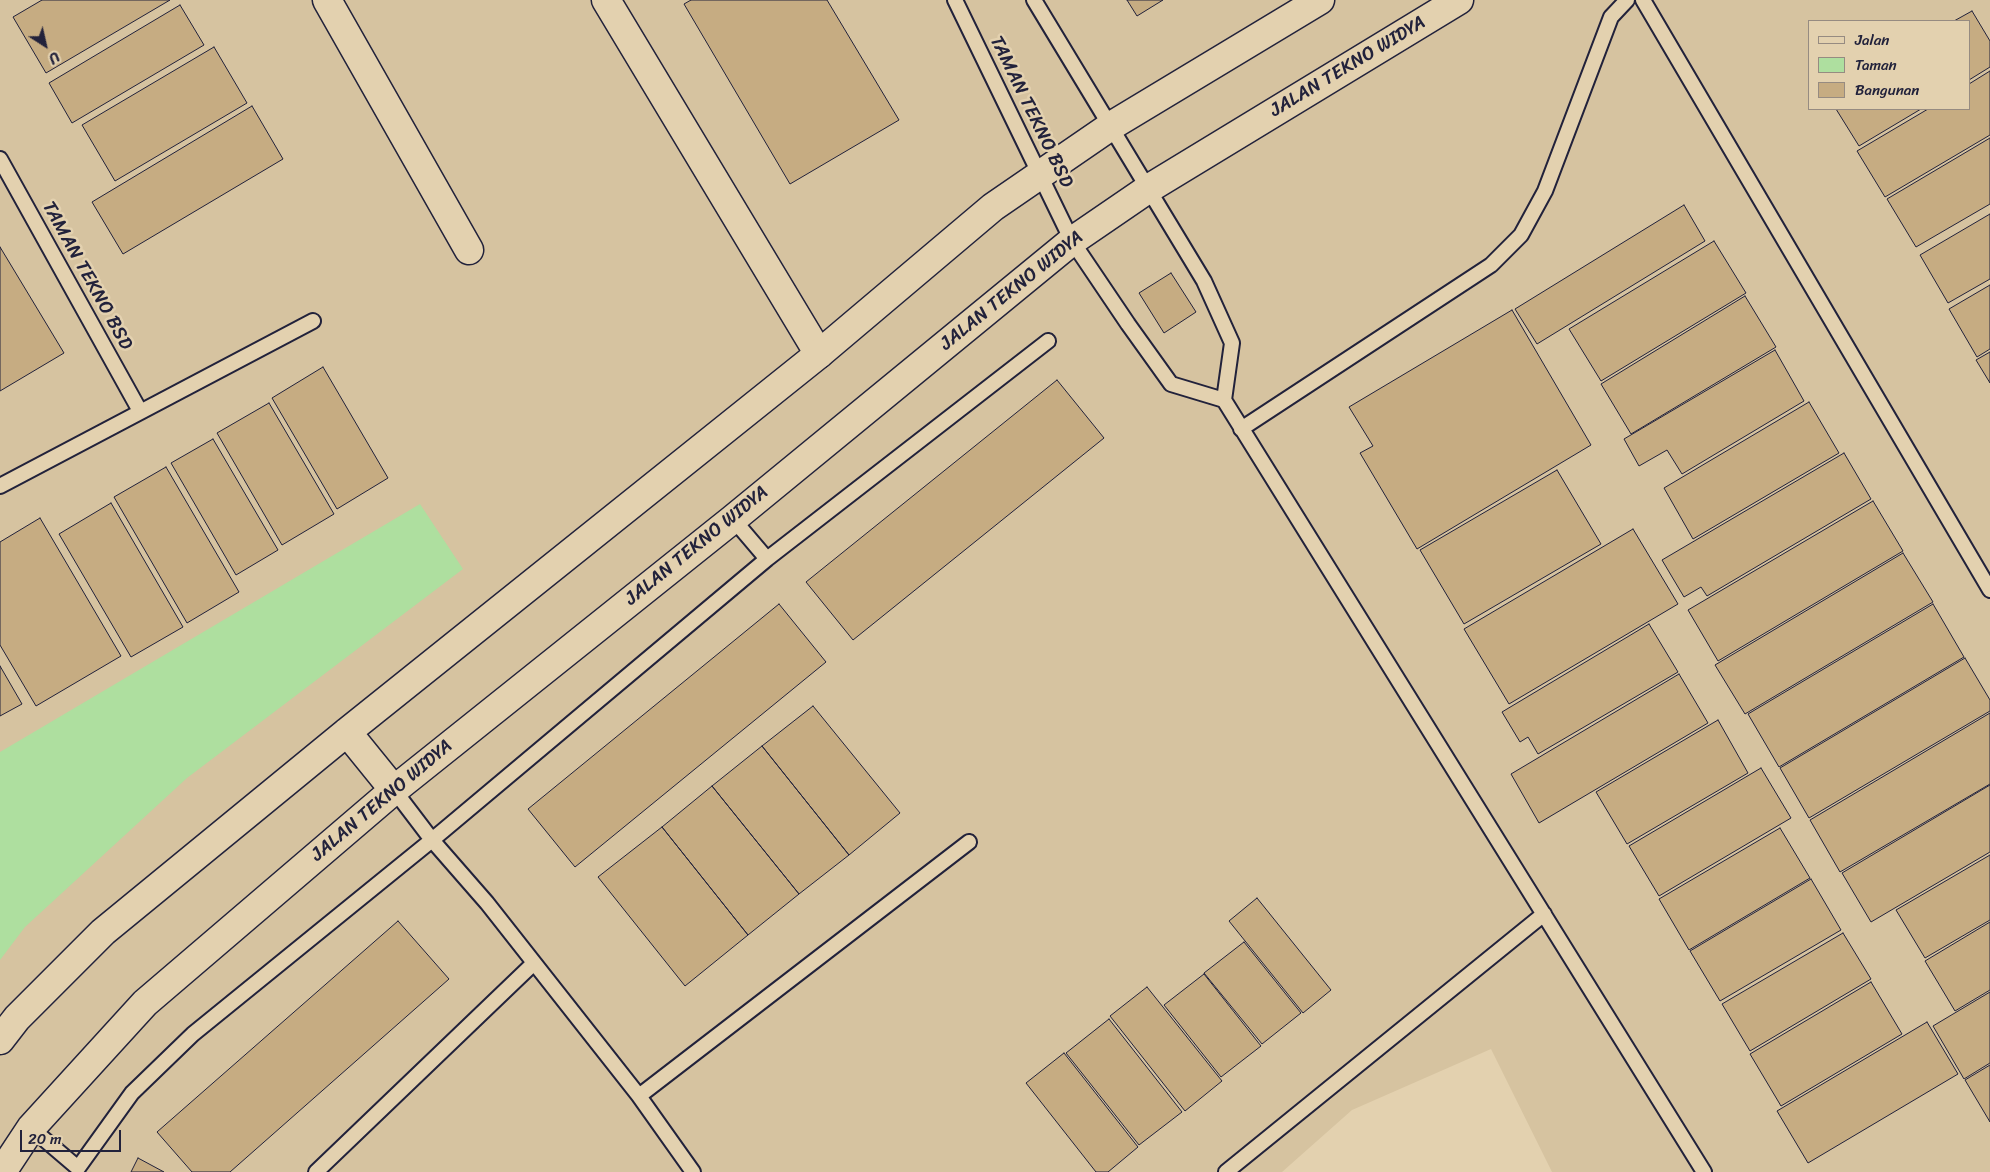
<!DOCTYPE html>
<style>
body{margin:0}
#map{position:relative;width:1990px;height:1172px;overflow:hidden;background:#e3d1af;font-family:Sriracha,sans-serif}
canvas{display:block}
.legend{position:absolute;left:1808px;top:20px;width:162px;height:90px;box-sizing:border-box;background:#e3d1af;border:1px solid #968b81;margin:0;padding:6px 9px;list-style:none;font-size:15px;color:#22223b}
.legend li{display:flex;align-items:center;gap:10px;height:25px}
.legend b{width:25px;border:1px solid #968b81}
.north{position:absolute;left:20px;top:20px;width:50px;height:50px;-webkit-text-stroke:4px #e3d1af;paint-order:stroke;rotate:145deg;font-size:14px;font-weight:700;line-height:20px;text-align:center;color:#22223b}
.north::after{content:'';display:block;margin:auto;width:18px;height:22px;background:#22223b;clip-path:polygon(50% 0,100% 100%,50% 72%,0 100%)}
.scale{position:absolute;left:20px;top:1130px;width:101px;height:22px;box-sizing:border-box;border:2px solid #22223b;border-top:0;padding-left:6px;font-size:15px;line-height:18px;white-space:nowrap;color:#22223b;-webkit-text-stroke:4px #e3d1af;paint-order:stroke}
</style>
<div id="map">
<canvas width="1990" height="1172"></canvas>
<ul class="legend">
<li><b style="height:6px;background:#e3d1af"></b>Jalan</li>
<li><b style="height:14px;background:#aedf9f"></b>Taman</li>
<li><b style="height:14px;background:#c6ac82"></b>Bangunan</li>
</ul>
<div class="north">U</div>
<div class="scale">20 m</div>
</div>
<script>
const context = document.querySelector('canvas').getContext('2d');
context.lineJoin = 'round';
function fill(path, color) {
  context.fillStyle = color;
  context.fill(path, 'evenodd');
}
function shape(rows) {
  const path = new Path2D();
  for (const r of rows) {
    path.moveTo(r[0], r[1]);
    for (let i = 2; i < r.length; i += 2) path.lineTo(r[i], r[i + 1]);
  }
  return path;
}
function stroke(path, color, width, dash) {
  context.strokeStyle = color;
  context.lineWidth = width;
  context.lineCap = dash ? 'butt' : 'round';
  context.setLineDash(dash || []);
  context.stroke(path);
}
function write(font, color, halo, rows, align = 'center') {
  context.font = font + ' Sriracha,sans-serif';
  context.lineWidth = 5;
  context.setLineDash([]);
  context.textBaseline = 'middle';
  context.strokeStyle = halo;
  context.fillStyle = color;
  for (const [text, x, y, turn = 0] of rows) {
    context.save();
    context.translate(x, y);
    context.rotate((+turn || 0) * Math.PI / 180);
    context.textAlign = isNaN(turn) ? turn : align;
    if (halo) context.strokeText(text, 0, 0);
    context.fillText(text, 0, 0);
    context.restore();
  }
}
fill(shape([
 [0,0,1990,0,1990,1172,1552,1172,1491,1049,1352,1110,1282,1172,0,1172],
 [1809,21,1969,21,1969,109,1809,109]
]), '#d6c3a0');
fill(shape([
 [420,504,463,569,187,778,25,927,0,960,0,752]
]), '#aedf9f');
const building = shape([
 [42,0,170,0,46,73,13,17,42,0],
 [691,0,827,0,899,120,790,184,684,4,691,0],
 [1127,0,1163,0,1137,16,1127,0],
 [180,5,204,45,72,123,49,83,180,5],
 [1972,11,1990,41,1990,67,1969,80,1969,21,1954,21,1972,11],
 [214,47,247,103,115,181,82,125,214,47],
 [1990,71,1990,135,1885,197,1857,151,1928,109,1969,109,1969,84,1990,71],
 [252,106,283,159,123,254,92,202,252,106],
 [1836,109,1921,109,1859,146,1836,109],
 [1990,138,1990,204,1916,247,1887,199,1990,138],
 [1684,205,1705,241,1537,344,1515,309,1684,205],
 [1990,214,1990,279,1948,303,1920,255,1990,214],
 [1714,241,1746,293,1601,381,1569,329,1714,241],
 [0,247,64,353,0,391,0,247],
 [1171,273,1196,312,1164,333,1139,293,1171,273],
 [1990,285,1990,349,1977,357,1949,309,1990,285],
 [1745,296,1776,347,1631,434,1601,384,1745,296],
 [1512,310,1591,445,1417,549,1360,453,1373,446,1349,407,1512,310],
 [1775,350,1804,401,1682,474,1667,450,1639,466,1624,439,1775,350],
 [1990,352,1990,383,1976,360,1990,352],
 [323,367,388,478,337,509,272,398,323,367],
 [1057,380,1104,438,853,640,806,582,1057,380],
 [1809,402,1839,453,1693,539,1664,488,1809,402],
 [269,403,334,514,282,545,217,433,269,403],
 [213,439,278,550,236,575,171,463,213,439],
 [1844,453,1871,499,1707,596,1701,587,1684,597,1662,560,1844,453],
 [166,467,239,592,187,623,114,497,166,467],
 [1557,470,1601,544,1464,624,1420,550,1557,470],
 [1873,501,1903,551,1718,661,1688,610,1873,501],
 [111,503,183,627,131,657,59,534,111,503],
 [40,518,121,656,36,706,0,645,0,542,40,518],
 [1633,529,1678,604,1509,704,1464,629,1633,529],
 [1903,553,1933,602,1745,714,1715,665,1903,553],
 [779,604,826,662,575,867,528,809,779,604],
 [1933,604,1964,657,1779,767,1748,714,1933,604],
 [1649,624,1678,672,1538,754,1528,737,1520,742,1502,712,1649,624],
 [1965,658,1990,700,1990,711,1809,818,1780,768,1965,658],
 [0,666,22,704,0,716,0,666],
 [1679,674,1708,723,1539,823,1511,774,1679,674],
 [813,706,900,813,849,855,762,746,813,706],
 [1990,713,1990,784,1840,872,1810,820,1990,713],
 [1718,720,1748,773,1627,844,1596,792,1718,720],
 [762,746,849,855,799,894,712,786,762,746],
 [1761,768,1791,818,1659,896,1629,846,1761,768],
 [1990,785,1990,852,1871,922,1842,873,1990,785],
 [712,786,799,894,748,935,662,827,712,786],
 [662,827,748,935,685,986,598,877,662,827],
 [1780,828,1810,878,1689,950,1659,899,1780,828],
 [1990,855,1990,920,1925,958,1896,910,1990,855],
 [1811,879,1841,930,1720,1001,1690,951,1811,879],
 [1257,898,1331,990,1303,1013,1229,921,1257,898],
 [398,921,449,979,230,1172,192,1172,157,1132,398,921],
 [1990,922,1990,990,1955,1011,1925,961,1990,922],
 [1843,933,1871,979,1750,1051,1722,1004,1843,933],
 [1244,942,1301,1013,1262,1044,1204,973,1244,942],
 [1204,974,1261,1046,1221,1077,1164,1005,1204,974],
 [1871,982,1902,1034,1781,1106,1750,1054,1871,982],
 [1147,987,1222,1081,1185,1111,1110,1016,1147,987],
 [1990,992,1990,1063,1964,1079,1933,1026,1990,992],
 [1109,1019,1182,1112,1139,1145,1066,1053,1109,1019],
 [1927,1022,1958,1074,1808,1163,1777,1111,1927,1022],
 [1064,1053,1138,1147,1108,1172,1096,1172,1026,1083,1064,1053],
 [1990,1065,1990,1122,1965,1080,1990,1065],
 [138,1158,164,1172,131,1172,138,1158]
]);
fill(building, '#c6ac82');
stroke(building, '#22223b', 1);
const lane = shape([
 [955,0,1072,241,1128,324,1171,384,1224,400],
 [1034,0,1204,281,1232,343,1224,400,1704,1172],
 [1643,0,1990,590],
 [0,159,140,411],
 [1241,429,1491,265,1521,235,1545,191,1611,17,1627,0],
 [0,486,313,321],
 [767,559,1048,341],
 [394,790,432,840,487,903,639,1096,693,1172],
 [639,1096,969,842],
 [31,1128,78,1168,132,1093,193,1034,432,840,767,559,733,519],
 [316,1172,534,963],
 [1226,1172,1544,914]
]);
const street = shape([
 [327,0,469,250],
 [606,0,819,354]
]);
const secondary = shape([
 [347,732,394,790],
 [0,1040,17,1018,103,932,347,732,819,354,993,207,1111,126,1320,0],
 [2,1172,31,1128,145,1003,394,790,733,519,1072,241,1148,189,1459,0]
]);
stroke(lane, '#22223b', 18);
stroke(street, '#22223b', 31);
stroke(secondary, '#22223b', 31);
stroke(lane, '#e3d1af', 14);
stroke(street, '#e3d1af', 28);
stroke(secondary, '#e3d1af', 28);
write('19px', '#22223b', '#e3d1af', [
 ["JALAN TEKNO WIDYA",1348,67,-31],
 ["TAMAN TEKNO BSD",1031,112,64],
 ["TAMAN TEKNO BSD",87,276,61],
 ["JALAN TEKNO WIDYA",1012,291,-39],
 ["JALAN TEKNO WIDYA",697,546,-39],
 ["JALAN TEKNO WIDYA",382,801,-40]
]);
</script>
